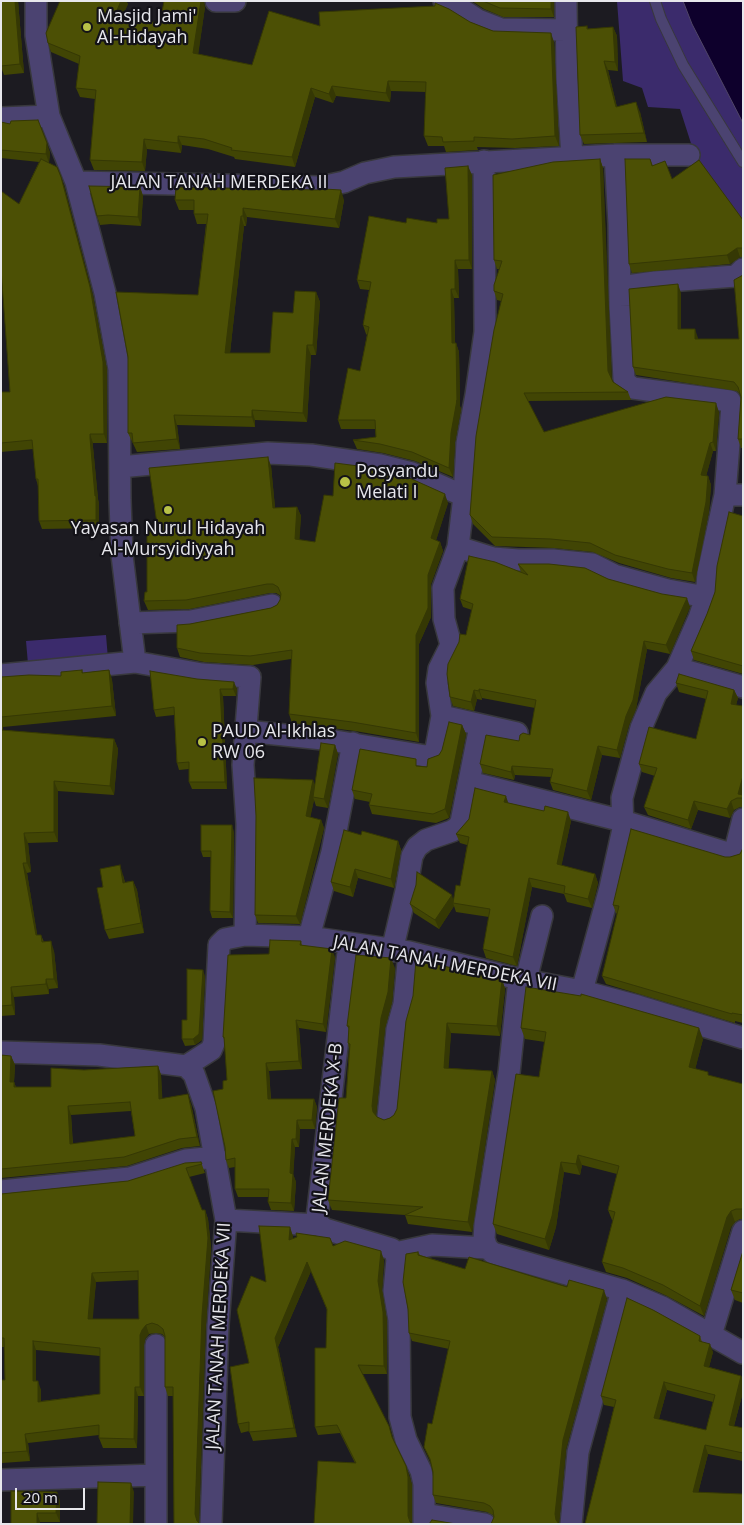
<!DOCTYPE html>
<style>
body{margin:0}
#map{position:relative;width:744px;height:1525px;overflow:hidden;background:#1c1b21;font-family:"Open Sans",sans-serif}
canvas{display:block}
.frame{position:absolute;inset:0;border:2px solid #e7e7ec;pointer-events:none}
.scale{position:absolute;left:15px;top:1488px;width:70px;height:22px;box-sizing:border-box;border:2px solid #e7e7ec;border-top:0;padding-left:6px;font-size:15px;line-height:18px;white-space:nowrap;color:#e7e7ec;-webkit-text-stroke:4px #131218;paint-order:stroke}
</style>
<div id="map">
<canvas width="744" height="1525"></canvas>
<div class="frame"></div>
<div class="scale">20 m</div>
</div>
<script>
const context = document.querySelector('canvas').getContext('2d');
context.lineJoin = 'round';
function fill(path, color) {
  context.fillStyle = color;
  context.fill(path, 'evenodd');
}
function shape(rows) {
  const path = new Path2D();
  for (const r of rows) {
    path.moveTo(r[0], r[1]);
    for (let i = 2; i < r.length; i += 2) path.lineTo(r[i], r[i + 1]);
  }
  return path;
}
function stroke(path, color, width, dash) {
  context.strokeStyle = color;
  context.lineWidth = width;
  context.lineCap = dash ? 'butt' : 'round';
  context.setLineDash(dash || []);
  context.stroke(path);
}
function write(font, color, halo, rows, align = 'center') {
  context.font = font + ' "Open Sans",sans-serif';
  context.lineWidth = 4.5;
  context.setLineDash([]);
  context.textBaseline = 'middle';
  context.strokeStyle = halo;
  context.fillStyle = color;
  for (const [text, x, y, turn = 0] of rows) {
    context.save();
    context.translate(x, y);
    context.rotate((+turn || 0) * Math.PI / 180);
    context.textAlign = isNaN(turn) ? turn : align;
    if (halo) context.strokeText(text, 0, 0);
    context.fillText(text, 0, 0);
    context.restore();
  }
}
fill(shape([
 [617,1,743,1,743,225,696,159,680,109,648,107,642,88,623,81],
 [106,635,108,659,28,664,26,641]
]), '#3b2b6c');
const water = shape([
 [683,1,743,1,743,123,692,24,683,1]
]);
fill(water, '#0e002c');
stroke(water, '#4f4566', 1);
const service = shape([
 [655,1,661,19,683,65,743,162]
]);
const minor = shape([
 [36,1,36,35,49,116],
 [216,1,235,1],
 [444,1,458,7,478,20,501,29,565,30],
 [566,1,567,77,572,158],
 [1,118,49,116,76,182,321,187,344,182,365,173,394,167,615,155,689,155],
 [620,287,655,282,736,276,743,269],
 [120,467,268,453,311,455,380,465,412,473,464,496,467,443,476,395,485,332,484,161],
 [725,495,743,495],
 [464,496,458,547,493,558,518,560,553,560,592,564,614,575,668,590,706,597],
 [130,623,191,621,272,605],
 [135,662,202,674,250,677,243,765,247,824,245,935],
 [677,668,743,687],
 [1,675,135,662,122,555,120,500,119,369,105,293,76,182],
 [442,716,437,683,439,669,451,645,444,619,443,588,458,547],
 [246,731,323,739,426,756,434,754,436,749,442,716,517,733],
 [469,782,623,821,731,854,735,851,743,819],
 [309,937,332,852,353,743],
 [349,944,317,1218,319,1225,325,1229,392,1249,395,1253,397,1259,394,1291,399,1320,400,1417,406,1440,421,1471,424,1484,424,1524],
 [392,951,406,891,412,856,417,847,426,840,452,831,458,827,461,822,480,726],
 [519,979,509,1073,485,1224,484,1239,487,1248,493,1253,622,1290,662,1307,743,1353],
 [526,980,542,916],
 [582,991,610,888,623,829,622,798,641,728,656,693,677,668,699,618,706,597,708,573,725,495,732,405,730,401,633,388,627,384,624,379,620,306,619,224,615,155],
 [1,1052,99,1055,186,1066,211,1050,214,1043,219,945,225,939,245,935,309,937,409,952,519,979,582,991,638,1006,743,1038],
 [186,1066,194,1074,206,1108,226,1220,218,1325,211,1524],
 [388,1117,397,1029,404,1004,409,952],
 [1,1191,130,1178,186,1160,216,1157],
 [226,1220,319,1225],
 [395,1253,432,1245,487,1248],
 [711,1335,743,1231],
 [156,1475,156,1524],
 [1,1480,156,1475,156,1345],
 [424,1514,485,1524],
 [571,1524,578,1452,622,1290]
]);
stroke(service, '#38383d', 12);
stroke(minor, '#38383d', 24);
stroke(service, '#4b4371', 10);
stroke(minor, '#4b4371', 21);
fill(shape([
 [1,1,18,1,24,73,4,75,1,67],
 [60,1,126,1,128,4,121,18,160,23,205,7,198,54,252,65,320,26,470,22,493,31,554,42,559,146,515,148,477,147,478,150,446,152,444,146,428,146,424,136,426,92,391,91,390,102,336,96,333,103,315,97,295,167,235,159,234,157,208,149,182,145,181,153,147,149,145,171,94,170,90,160,95,99,80,97,76,88,79,64,51,52,48,43],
 [472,1,554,1,554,17,503,17,484,9],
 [587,26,588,29,613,27,617,36,618,71,608,70,617,107,640,112,647,142,584,144,580,135],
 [1,122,50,152,49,163,48,163,64,186,93,296,107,370,107,443,93,443,93,447,98,499,99,504,99,528,42,529,39,521,38,486,36,479,33,449,1,452,1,392,10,392,19,204,39,162,1,158],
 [600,159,603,168,611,378,613,382,628,392,631,400,528,401,544,432,719,412,716,451,713,451,706,476,708,476,711,485,709,511,695,582,671,578,619,563,593,552,554,548,495,546,473,524,470,515,501,301,497,300,494,291,499,269,497,269,494,260],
 [650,159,653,166,672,179,743,220,743,257,740,257,730,264,632,273,629,264],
 [472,175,472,269,458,269,459,298,454,298,455,343,456,343,459,352,460,406,461,409,455,442,453,477,415,461,383,453,357,449,353,440,376,437,375,429,341,429,338,420,360,371,367,335,366,334,363,325,369,290,360,289,357,280,406,223,437,223,449,219],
 [140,187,143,196,141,226,111,224,100,225,97,216],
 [175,200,344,200,339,228,247,217,246,226,244,226,230,353,270,353,293,313,316,292,320,302,316,355,311,355,307,422,255,420,255,427,177,425,180,449,137,452,128,433,198,295,206,224,197,224,194,214,194,210,179,210],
 [743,275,743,448,741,448,738,439,741,397,741,395,737,391,636,375,633,367,681,293,681,329,698,338,698,339,739,339,742,276],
 [271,466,275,508,297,507,301,516,299,540,315,542,448,503,436,540,440,542,443,551,431,584,431,617,419,644,419,742,355,731,292,723,289,714,291,659,253,665,204,662,180,657,177,648,190,624,271,608,277,605,280,600,281,596,276,593,270,593,190,609,148,610,144,601,147,592,157,524],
 [743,516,743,674,694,660,691,651,707,614],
 [518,564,608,579,690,607,670,654,647,649,636,709,629,725,620,758,602,755,591,800,553,790,550,782,551,777,515,775,514,780,483,773,480,764,530,735,535,708,482,698,482,700,477,699,474,711,453,706,450,697,472,610,463,607,460,599,521,572],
 [82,670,83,673,109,670,112,680,116,716,3,727,3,730,114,739,118,749,114,795,58,791,58,842,28,843,31,872,27,873,37,935,41,935,44,942,54,951,58,988,49,989,49,994,14,997,15,1015,1,1016,1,677,61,676],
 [150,671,237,689,236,696,223,696,227,789,192,789,189,782,189,769,179,770,177,763,174,715,156,717,154,710],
 [676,683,734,690,738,698,736,705,743,706,743,807,740,807,734,810,730,818,698,810,691,829,648,815,644,807,655,776,642,772,639,764,696,739,706,699,679,692],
 [462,725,466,734,449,818,436,823,372,814,369,805,370,802,355,799,352,790,418,766,427,767,439,755],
 [335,745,338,754,328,808,316,806,314,800,310,817,321,820,324,828,300,924,258,923,255,915,315,784],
 [508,803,571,821,561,866,595,874,598,883,592,908,567,902,564,894,532,887,517,966,486,958,483,949,489,917,456,912,454,906,439,929,414,913,410,904,453,900,460,886,467,845,460,843,456,834],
 [234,832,233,918,212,918,210,911,211,857,203,857,201,851],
 [361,835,398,841,401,850,394,888,358,878,353,897,334,891,331,882],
 [743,848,743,1023,735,1021,735,1023,606,984,602,976,617,914,616,913,613,905,725,857,730,857,740,854],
 [123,875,125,882,133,881,137,890,144,933,109,939,105,930,103,887],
 [301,941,302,945,335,957,326,1032,299,1028,302,1069,269,1071,271,1099,314,1099,317,1107,315,1129,300,1129,299,1147,295,1147,293,1174,296,1182,294,1211,271,1210,268,1202,269,1197,238,1197,235,1189,235,1167,229,1168,226,1160,223,1089,227,1080,225,1041,223,1037,269,954],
 [395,968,392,1002,385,1028,376,1115,377,1117,384,1120,390,1118,394,1115,397,1109,406,1021,502,979,505,989,500,1036,451,1033,448,1068,492,1071,495,1080,472,1232,408,1224,405,1215,332,1210,328,1200,346,1098,349,1048,348,1043,349,1029,347,1026],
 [205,976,202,1040,195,1045,185,1046,182,1039,187,1020],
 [521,1028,703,1039,695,1069,710,1076,743,1084,743,1219,740,1219,735,1222,731,1227,704,1316,667,1296,627,1278,606,1272,602,1262,613,1220,612,1220,608,1210,617,1174,582,1165,580,1175,564,1172,556,1227,549,1250,497,1234,493,1224,539,1077,545,1042,525,1039],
 [1,1055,11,1056,15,1065,14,1082,16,1087,51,1087,84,1070,158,1066,161,1075,162,1099,191,1104,200,1146,182,1148,127,1166,1,1178],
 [131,1111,135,1136,73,1144,71,1115],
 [201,1162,205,1173,189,1177,202,1210,205,1210,208,1219,211,1247,206,1325,174,1524,173,1396,168,1396,165,1387,165,1337,162,1334,156,1333,149,1334,145,1339,144,1345,144,1396,138,1396,137,1448,103,1448,99,1438,99,1435,28,1443,30,1461,2,1463,1,1380,5,1380,4,1347,1,1347,1,1194,128,1181],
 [138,1280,139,1319,92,1319,96,1282],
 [36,1350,100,1356,100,1394,41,1401,41,1390,36,1381],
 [293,1236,293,1239,333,1246,384,1260,382,1290,387,1321,387,1374,362,1374,392,1435,393,1440,406,1466,409,1475,412,1485,412,1523,355,1463,340,1433,318,1435,315,1427,326,1348,327,1310,311,1271,278,1347,297,1437,253,1441,249,1431,241,1433,238,1424,249,1363,266,1282],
 [743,1251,743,1303,735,1300,731,1290],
 [418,1252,420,1255,465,1269,567,1287,607,1299,566,1449,559,1523,494,1517,493,1515,487,1512,436,1503,433,1495,433,1472,431,1463,424,1447,432,1424,449,1349,412,1341,409,1333],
 [700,1336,702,1342,713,1352,709,1367,741,1376,743,1380,743,1392,734,1426,743,1428,743,1461,708,1454,698,1493,585,1524,614,1407,604,1405,601,1396],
 [667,1390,713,1402,706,1430,659,1419],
 [60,1501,60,1522,40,1522,40,1524,11,1524]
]), '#414504');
fill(shape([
 [15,1,18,1,24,73,20,64],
 [121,1,126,1,128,4,118,27,114,17],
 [201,1,204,1,205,7,197,63,193,53],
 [551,1,554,1,554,17,551,9],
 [613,27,617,36,618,71,615,62],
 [551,33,554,42,559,146,555,136],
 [604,61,608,70,619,116,616,107],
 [388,81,391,91,390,102,386,93],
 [332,86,336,96,333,103,329,94],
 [311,88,315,97,295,167,292,157],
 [636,102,640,112,647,142,644,133],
 [178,136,182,145,181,153,178,143],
 [144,139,147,149,145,171,142,162],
 [47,143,50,152,49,163,46,154],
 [600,159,603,168,612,380,608,371],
 [468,166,472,175,472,269,469,260],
 [61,177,64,186,93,296,107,370,107,443,104,434],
 [140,187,143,196,141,226,138,217],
 [341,190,344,200,339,228,335,219],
 [243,208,247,217,246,226,243,216],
 [241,216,244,226,229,362,225,353],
 [737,248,740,257,730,264,727,255],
 [455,260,458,269,459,298,455,289],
 [678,284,681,293,681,338,678,329],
 [451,289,454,298,455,352,452,343],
 [316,292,320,302,316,355,313,345],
 [695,329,698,338,698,347,695,339],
 [456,343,459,352,460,406,461,409,455,442,453,477,449,468],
 [307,345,311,355,307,422,303,413],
 [716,403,719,412,716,451,713,442],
 [252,410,255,420,255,427,252,417],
 [174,415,177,425,180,449,177,439],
 [90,434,93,443,93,447,98,499,99,504,99,528,96,520,90,438],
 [710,443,713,451,704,484,701,475],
 [268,457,271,466,276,517,273,508],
 [708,476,711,485,709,511,695,582,692,573],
 [445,494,448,503,434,547,431,538],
 [297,507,301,516,299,548,295,539],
 [440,542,443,551,431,584,431,617,419,644,419,742,416,733,416,635,428,575],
 [687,598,690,607,670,654,666,645],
 [644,641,647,649,636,709,629,725,620,758,617,750],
 [109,670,112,680,116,716,112,706],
 [234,682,237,689,236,696,233,689],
 [220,689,223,696,227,789,225,782],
 [479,689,482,698,482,700,479,691],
 [474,690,477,699,474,711,471,702],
 [734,690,738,698,734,712,731,704],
 [462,725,466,734,449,818,445,809],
 [114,739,118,749,114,795,110,786],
 [335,745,338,754,328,808,324,799],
 [598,746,602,755,591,800,587,791],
 [512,766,515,775,514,780,511,772],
 [743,776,743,796,738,794],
 [313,780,316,788,313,797,314,800,309,824,306,816],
 [54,781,58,791,58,842,54,832],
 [506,796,509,805,504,802],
 [694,801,698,810,691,829,688,820],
 [731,801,734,810,730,818,727,809],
 [568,812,571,821,560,873,557,864],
 [321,820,324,828,300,924,296,916],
 [232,825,234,832,233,918,230,912],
 [24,833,28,843,31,872,27,863],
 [398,841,401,850,394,888,391,879],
 [23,863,27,873,39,945,36,935],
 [120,865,123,875,127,892,123,883],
 [355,869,358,878,353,897,350,887],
 [595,874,598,883,592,908,588,899],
 [529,878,532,887,517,966,513,957],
 [133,881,137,890,144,933,141,923],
 [452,895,454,903,453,903,454,906,439,929,435,920],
 [51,941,54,951,58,988,54,979],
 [332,949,335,957,326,1032,323,1024],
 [391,958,395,968,392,1002,385,1028,376,1116,373,1112,372,1106,381,1018],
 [203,970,205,976,202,1040,195,1045,193,1039],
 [46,979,49,989,49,994,46,984],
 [502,979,505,989,500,1036,497,1026],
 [11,987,14,997,15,1015,12,1005],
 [296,1020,299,1028,302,1069,299,1061],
 [447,1023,451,1033,448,1078,444,1068],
 [699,1028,703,1039,693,1078,689,1067],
 [11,1056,15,1065,14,1082,17,1091,10,1082],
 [266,1063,269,1071,271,1107,268,1099],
 [158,1066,161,1075,163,1108,159,1099],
 [492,1071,495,1080,472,1232,468,1222],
 [188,1094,191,1104,200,1146,197,1137],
 [314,1099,317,1107,315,1129,312,1120],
 [68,1106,71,1115,73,1153,70,1144],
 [297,1120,300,1129,299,1147,296,1139],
 [292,1139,295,1147,293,1182,290,1173],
 [578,1155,582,1165,580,1175,576,1164],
 [561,1162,564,1172,556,1227,549,1250,545,1239],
 [293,1174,296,1182,294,1211,291,1203],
 [205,1210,208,1219,211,1247,206,1325,199,1524,198,1524,195,1514],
 [731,1211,735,1222,731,1227,704,1316,700,1306,727,1217],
 [290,1227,293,1236,292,1249,289,1240],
 [381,1251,384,1260,382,1290,387,1321,387,1374,384,1366,378,1281],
 [307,1262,311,1271,278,1347,297,1437,294,1428,275,1338],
 [92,1273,96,1282,92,1328,88,1319],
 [604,1290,607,1299,566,1449,559,1524,556,1520,555,1514,563,1440],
 [146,1325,149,1334,145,1339,144,1345,144,1396,140,1387,140,1335,142,1330],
 [33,1341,36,1350,36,1390,33,1381],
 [710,1344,713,1352,707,1375,704,1366],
 [741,1376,743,1380,743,1392,732,1433,729,1425],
 [38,1381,41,1390,41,1411,38,1402],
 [664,1382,667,1390,657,1426,654,1418],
 [135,1387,138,1396,137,1448,134,1439],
 [25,1434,28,1443,30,1461,27,1451],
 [705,1445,708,1454,696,1501,693,1492],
 [406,1466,412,1485,412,1524,408,1516],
 [131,1483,134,1492,133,1524,130,1524],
 [57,1492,60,1501,60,1522,56,1513],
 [37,1513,40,1522,40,1524,37,1524]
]), '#353804');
const building = shape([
 [1,1,15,1,20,64,1,66,1,1],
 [60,1,121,1,114,17,160,23,164,1,201,1,193,53,252,65,269,11,320,26,319,12,435,6,435,3,449,9,470,22,493,31,551,33,555,136,512,139,474,137,474,141,443,142,442,137,424,136,426,82,388,81,386,93,332,86,329,94,311,88,292,157,231,150,232,148,204,139,178,136,178,143,144,139,142,162,90,160,96,90,76,88,80,56,48,43,46,33,60,1],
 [483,1,551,1,551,9,500,8,483,1],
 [587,26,587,29,613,27,615,62,604,61,616,107,636,102,644,133,580,135,576,27,587,26],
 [38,120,47,143,46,154,1,150,1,122,10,124,11,121,38,120],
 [41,159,57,167,61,177,90,287,103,362,104,434,90,434,90,438,95,496,96,496,96,520,39,521,38,479,36,479,32,440,1,443,1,392,10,392,1,269,1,191,19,204,41,159],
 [600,159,608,371,613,382,628,392,524,393,544,432,666,397,716,403,713,442,710,443,701,475,708,476,706,502,692,573,668,569,615,555,590,543,551,539,492,537,470,515,476,436,494,330,503,294,494,291,494,285,502,261,494,260,493,175,553,162,600,159],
 [625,159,650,159,652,166,665,161,672,179,699,160,743,220,743,248,737,248,727,255,629,264,625,159],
 [468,166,469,260,455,260,455,289,451,289,452,343,456,343,457,402,457,400,451,433,449,468,412,452,380,444,353,440,376,437,375,420,338,420,348,368,360,371,369,327,363,325,371,282,357,280,369,216,406,223,407,218,437,223,437,219,449,219,445,168,468,166],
 [89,186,140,187,138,217,108,215,97,216,89,186],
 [176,187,317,190,324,189,341,190,335,219,243,208,243,216,241,216,225,353,270,353,273,312,293,313,295,291,316,292,313,345,307,345,303,413,252,410,252,417,174,415,177,439,133,443,132,433,128,433,128,357,116,292,198,295,208,214,194,214,194,200,175,200,176,187],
 [743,275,743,439,738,439,741,397,738,387,734,382,633,367,629,289,678,284,678,329,695,329,695,339,739,339,734,280,743,275],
 [268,457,273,508,297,507,295,539,315,542,324,495,333,496,335,463,374,468,405,476,445,494,431,538,440,542,428,575,428,608,416,635,416,733,352,722,289,714,292,650,250,656,200,653,177,648,177,625,190,624,271,608,277,605,280,600,281,594,278,587,273,584,267,584,186,600,144,601,145,592,147,592,147,524,157,524,149,468,268,457],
 [729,512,743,516,743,666,691,651,707,614,715,592,717,566,729,512],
 [469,556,495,562,528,575,518,564,549,564,585,568,608,579,662,594,687,598,666,645,644,641,633,700,626,716,617,750,598,746,587,791,550,782,553,769,512,766,511,772,480,764,486,735,519,741,520,735,523,733,530,735,536,700,479,689,479,691,474,690,471,702,450,697,447,674,448,664,459,642,460,634,466,635,473,604,460,599,469,556],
 [82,670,82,673,109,670,112,706,1,717,1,677,29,675,61,676,61,672,82,670],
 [150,671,197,679,234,682,233,689,220,689,225,782,189,782,189,762,177,763,174,707,154,710,150,671],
 [679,674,734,690,731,704,743,706,743,776,738,794,743,795,743,798,737,798,731,801,727,809,694,801,688,820,644,807,657,768,639,764,649,727,696,739,708,691,676,683,679,674],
 [449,722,462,725,445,809,433,814,369,805,372,794,352,790,360,749,416,759,416,766,427,767,428,759,439,755,442,750,449,722],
 [1,730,114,739,110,786,54,781,54,832,24,833,27,863,23,863,36,935,41,935,42,942,51,941,54,979,46,979,46,984,11,987,12,1005,1,1006,1,730],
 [321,743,335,745,324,799,313,797,321,743],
 [254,778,313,780,306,816,321,820,296,916,255,915,256,816,254,778],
 [475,788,506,796,504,802,544,811,545,806,568,812,557,864,595,874,588,899,564,893,565,886,529,878,513,957,483,949,490,909,453,903,456,885,460,886,469,837,456,834,469,819,475,788],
 [201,825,232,825,230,912,210,911,211,851,201,851,201,825],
 [631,829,725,857,730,857,740,854,743,848,743,1015,732,1013,732,1014,602,976,619,906,613,905,631,829],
 [344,830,361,835,362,831,398,841,391,879,355,869,350,887,331,882,344,830],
 [120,865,123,883,133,881,141,923,105,930,97,888,103,887,100,869,120,865],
 [417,872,452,895,435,920,410,904,416,885,417,872],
 [270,940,301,941,300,945,332,949,323,1024,296,1020,299,1061,266,1063,268,1099,314,1099,312,1120,297,1120,296,1139,292,1139,290,1173,293,1174,291,1203,268,1202,269,1189,235,1189,235,1158,226,1160,225,1147,213,1091,223,1089,223,1081,227,1080,224,1037,223,1037,228,955,269,954,270,940],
 [356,955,391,958,388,992,381,1018,372,1106,373,1112,377,1117,384,1120,390,1118,394,1115,397,1109,406,1021,413,996,416,960,502,979,497,1026,447,1023,444,1068,492,1071,468,1222,405,1215,423,1207,328,1200,339,1098,346,1098,350,1044,348,1043,349,1026,347,1026,356,955],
 [187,969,203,970,199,1034,193,1039,182,1039,182,1020,187,1020,187,969],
 [526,987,581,996,581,994,699,1028,689,1067,708,1072,708,1075,743,1084,743,1209,736,1209,731,1211,727,1217,700,1306,663,1285,623,1268,602,1262,615,1212,608,1210,619,1166,578,1155,576,1164,561,1162,552,1216,545,1239,493,1224,516,1074,539,1077,546,1032,521,1028,526,987],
 [1,1055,11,1056,10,1082,14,1082,14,1087,51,1087,51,1068,84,1070,158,1066,159,1099,188,1094,197,1137,179,1139,124,1157,1,1169,1,1055],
 [130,1102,135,1136,70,1144,68,1106,130,1102],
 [201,1162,202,1164,186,1168,202,1210,205,1210,208,1238,202,1315,195,1514,197,1521,200,1524,174,1524,173,1387,165,1387,165,1336,163,1329,158,1325,152,1323,146,1325,142,1330,140,1335,140,1387,135,1387,134,1439,99,1438,99,1425,25,1434,27,1451,1,1453,1,1380,5,1380,4,1338,1,1338,1,1194,128,1181,185,1163,201,1162],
 [138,1271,139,1319,88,1319,92,1273,138,1271],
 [33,1341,100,1348,100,1394,38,1402,38,1381,33,1381,33,1341],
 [259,1226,290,1227,289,1240,297,1237,296,1233,330,1238,333,1246,345,1241,381,1251,378,1281,383,1312,384,1366,358,1365,389,1426,392,1437,406,1466,408,1477,408,1516,410,1522,412,1524,314,1524,318,1461,356,1463,337,1425,315,1427,315,1348,326,1348,327,1309,307,1262,275,1338,294,1428,249,1432,249,1422,238,1424,230,1367,249,1363,237,1310,251,1276,266,1282,259,1226],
 [743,1251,743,1293,731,1290,743,1251],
 [418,1252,418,1255,465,1269,469,1257,567,1287,569,1280,604,1290,563,1440,555,1514,556,1520,559,1524,491,1524,494,1517,493,1510,490,1506,484,1503,433,1495,433,1472,430,1459,424,1447,428,1423,432,1424,450,1341,409,1333,408,1309,403,1282,406,1254,418,1252],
 [627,1298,653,1310,700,1336,699,1341,710,1344,704,1366,741,1376,729,1425,743,1428,743,1453,705,1445,693,1492,743,1494,743,1524,585,1524,616,1400,601,1396,627,1298],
 [664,1382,715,1395,706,1430,654,1418,664,1382],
 [98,1482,131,1483,130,1524,97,1524,98,1482],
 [11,1491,57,1492,56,1513,37,1513,37,1524,11,1524,11,1491],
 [432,1520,456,1524,429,1524,432,1520]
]);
fill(building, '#4c5005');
stroke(building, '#353804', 1);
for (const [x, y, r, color] of [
 [87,27,5,"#b8c147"],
 [345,482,6,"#b8c147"],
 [168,510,5,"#b8c147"],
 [202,742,5,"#b8c147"]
]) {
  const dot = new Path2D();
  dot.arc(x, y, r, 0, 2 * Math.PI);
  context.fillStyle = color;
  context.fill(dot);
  stroke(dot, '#131218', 2);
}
write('18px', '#e7e7ec', '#131218', [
 ["Masjid Jami'",97,17],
 ["Al-Hidayah",97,38],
 ["Posyandu",356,472],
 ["Melati I",356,493],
 ["Yayasan Nurul Hidayah",168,529,"center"],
 ["Al-Mursyidiyyah",168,550,"center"],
 ["PAUD Al-Ikhlas",212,732],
 ["RW 06",212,753]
], 'left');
write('18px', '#e7e7ec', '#131218', [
 ["JALAN TANAH MERDEKA II",219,183],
 ["JALAN TANAH MERDEKA VII",445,964,11],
 ["JALAN MERDEKA X-B",328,1128,-84],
 ["JALAN TANAH MERDEKA VII",219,1336,-87]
]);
</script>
